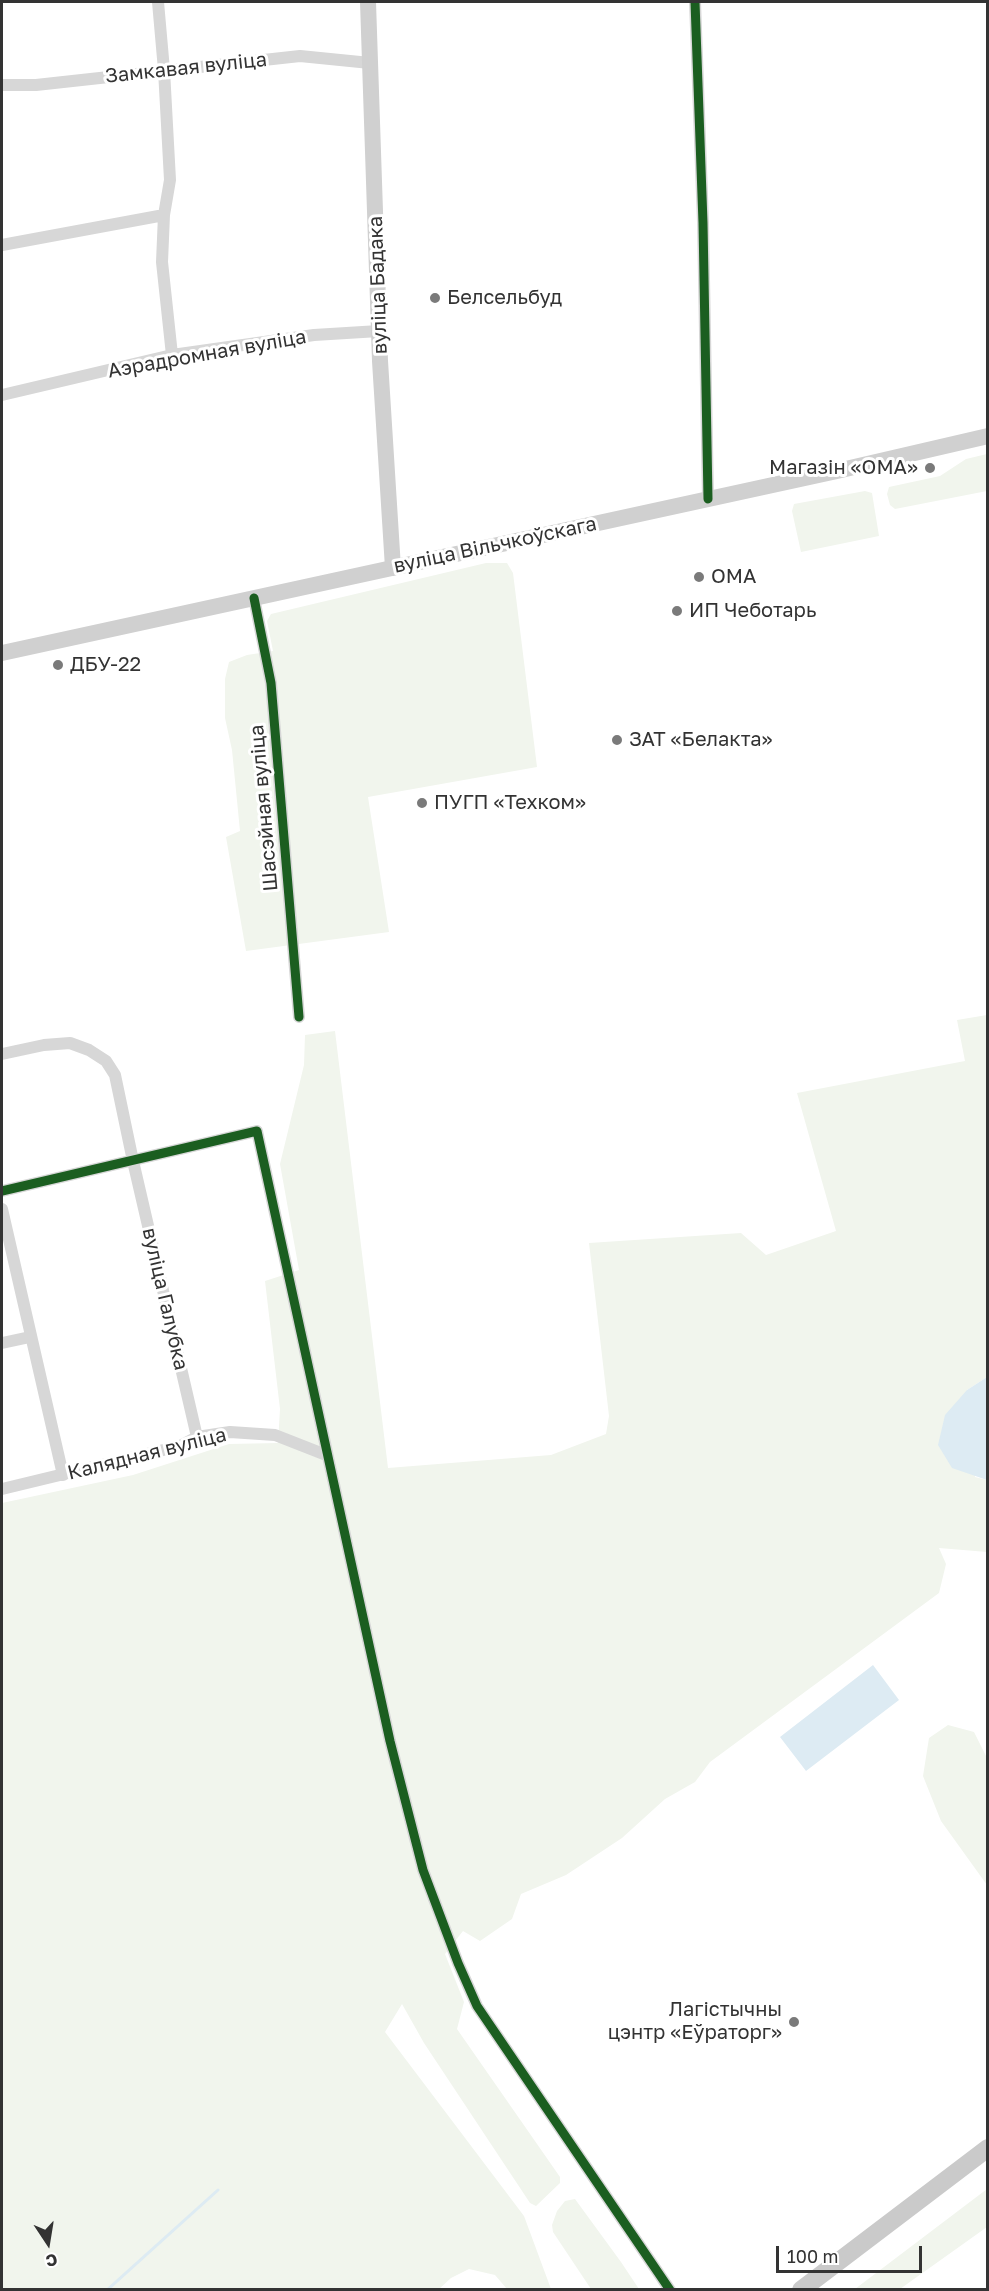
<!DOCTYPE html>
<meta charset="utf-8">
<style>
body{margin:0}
#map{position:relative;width:989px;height:2291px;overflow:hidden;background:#fff;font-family:"Golos Text",sans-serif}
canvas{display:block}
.frame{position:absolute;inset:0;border:3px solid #333;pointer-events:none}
.north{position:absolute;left:18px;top:2213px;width:60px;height:60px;-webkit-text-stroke:4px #fff;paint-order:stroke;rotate:168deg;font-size:16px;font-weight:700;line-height:24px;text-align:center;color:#333}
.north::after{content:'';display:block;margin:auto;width:21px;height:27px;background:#333;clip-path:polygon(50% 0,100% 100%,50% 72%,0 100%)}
.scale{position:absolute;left:776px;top:2246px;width:146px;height:27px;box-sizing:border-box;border:3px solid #333;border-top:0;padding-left:8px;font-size:18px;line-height:21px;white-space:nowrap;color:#333;-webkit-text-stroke:4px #fff;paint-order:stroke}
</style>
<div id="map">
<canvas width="989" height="2291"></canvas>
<div class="frame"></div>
<div class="north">С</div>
<div class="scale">100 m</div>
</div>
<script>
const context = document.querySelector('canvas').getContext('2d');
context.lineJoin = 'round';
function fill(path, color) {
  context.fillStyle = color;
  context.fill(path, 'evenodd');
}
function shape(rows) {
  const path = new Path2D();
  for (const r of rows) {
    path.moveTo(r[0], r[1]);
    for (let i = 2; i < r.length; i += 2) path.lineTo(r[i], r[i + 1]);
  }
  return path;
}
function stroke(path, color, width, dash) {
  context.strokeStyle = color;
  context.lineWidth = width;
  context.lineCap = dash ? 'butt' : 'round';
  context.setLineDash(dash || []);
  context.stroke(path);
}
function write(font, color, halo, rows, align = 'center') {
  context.font = font + ' "Golos Text",sans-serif';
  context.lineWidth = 6;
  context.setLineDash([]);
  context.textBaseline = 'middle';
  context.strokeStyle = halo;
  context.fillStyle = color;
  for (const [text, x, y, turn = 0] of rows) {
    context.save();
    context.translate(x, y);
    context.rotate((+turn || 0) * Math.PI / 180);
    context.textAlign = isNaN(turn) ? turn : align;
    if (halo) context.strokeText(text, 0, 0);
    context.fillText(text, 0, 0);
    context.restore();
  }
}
fill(shape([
 [987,454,987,491,895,509,890,505,887,494,889,487,940,476,966,459],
 [865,491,872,493,879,536,801,552,792,511,794,504],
 [486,563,507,563,513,573,537,767,368,797,389,932,246,951,226,837,240,831,232,750,225,718,225,679,229,662,247,655,273,651,267,621,271,614],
 [987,1015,987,1377,967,1390,975,1477,987,1480,987,1552,939,1548,946,1564,939,1593,710,1762,695,1782,665,1799,622,1838,566,1875,521,1894,512,1919,480,1941,463,1931,445,1954,464,2002,457,2029,560,2177,560,2183,536,2206,530,2203,424,2043,402,2004,385,2032,524,2216,551,2289,507,2289,495,2275,469,2269,451,2278,438,2290,2,2289,2,1503,133,1475,229,1444,278,1443,280,1409,265,1281,299,1270,280,1164,304,1065,305,1035,335,1031,388,1468,551,1455,606,1434,609,1416,589,1243,741,1233,766,1255,836,1231,797,1093,965,1061,957,1020],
 [948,1725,974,1732,987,1758,987,1885,941,1821,923,1776,929,1738],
 [987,2189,987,2227,900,2289,855,2289],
 [575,2199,621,2262,639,2289,591,2289,553,2232,552,2225,557,2211,565,2201]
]), '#f1f5ed');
fill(shape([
 [987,1377,987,1480,952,1468,938,1445,945,1415,967,1390],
 [873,1665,899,1700,806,1771,780,1737]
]), '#ddebf3');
stroke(shape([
 [107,2290,218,2190]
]), '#ddebf3', 3);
stroke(shape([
 [158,2,164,70,170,180,164,215,162,262,172,355],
 [695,2,703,223,708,499],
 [2,85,36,85,300,56,370,63],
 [2,245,164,215],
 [2,395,172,355,314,335,379,331],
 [254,598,271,683,299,1017],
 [2,1054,44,1045,70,1043,89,1050,106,1061,115,1075,133,1161,197,1437],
 [2,1191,257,1131,390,1741,423,1870,458,1963,477,2006,670,2290],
 [2,1209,63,1475],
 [2,1343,30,1337],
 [2,1489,180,1446,197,1437,230,1432,275,1435,326,1455]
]), '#d7d7d7', 12);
stroke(shape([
 [368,2,380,361,393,568],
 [2,653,837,471,988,436]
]), '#d0d0d0', 16);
stroke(shape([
 [801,2290,988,2148]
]), '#cacaca', 18);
stroke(shape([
 [695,2,703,223,708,499],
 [254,598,271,683,299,1017],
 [2,1191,257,1131,390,1741,423,1870,458,1963,477,2006,670,2290]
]), '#1b5e20', 9);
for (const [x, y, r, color] of [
 [435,298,6,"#7a7a7a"],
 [930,468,6,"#7a7a7a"],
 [699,577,6,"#7a7a7a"],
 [677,611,6,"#7a7a7a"],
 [58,665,6,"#7a7a7a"],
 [617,740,6,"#7a7a7a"],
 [422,803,6,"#7a7a7a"],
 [794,2022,6,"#7a7a7a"]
]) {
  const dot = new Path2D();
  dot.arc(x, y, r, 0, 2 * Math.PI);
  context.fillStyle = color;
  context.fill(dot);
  stroke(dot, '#fff', 2);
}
write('20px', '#333', '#fff', [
 ["Замкавая вуліца",186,68,-6],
 ["вуліца Бадака",378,285,-92],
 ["Аэрадромная вуліца",207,354,-10],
 ["вуліца Вільчкоўскага",495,545,-12],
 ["Шасэйная вуліца",264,808,-95],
 ["вуліца Галубка",165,1299,77],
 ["Калядная вуліца",147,1454,-14]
]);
write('20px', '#333', '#fff', [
 ["Белсельбуд",447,298],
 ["Магазін «ОМА»",918,468,"right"],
 ["ОМА",711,577],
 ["ИП Чеботарь",689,611],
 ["ДБУ-22",70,665],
 ["ЗАТ «Белакта»",629,740],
 ["ПУГП «Техком»",434,803],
 ["Лагістычны",782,2010,"right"],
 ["цэнтр «Еўраторг»",782,2033,"right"]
], 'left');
</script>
